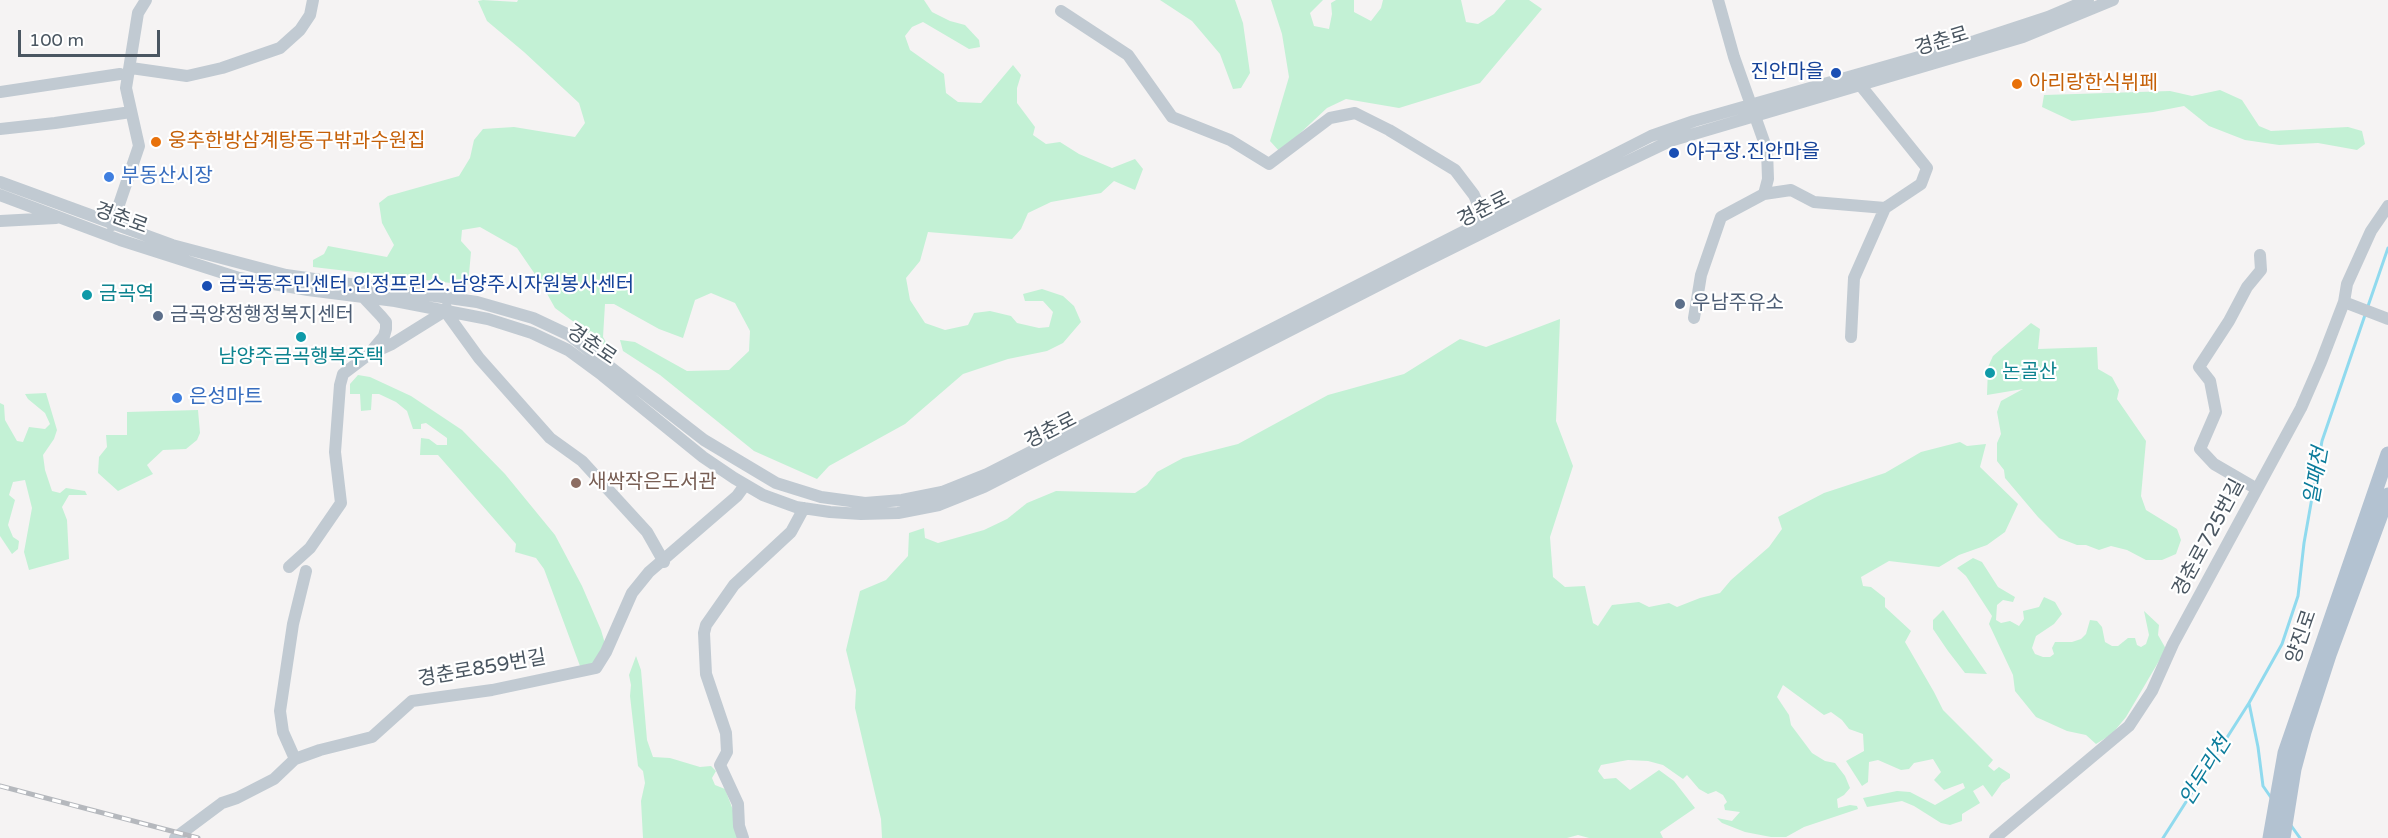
<!DOCTYPE html>
<meta charset="utf-8">
<style>
body{margin:0}
#map{position:relative;width:2388px;height:838px;overflow:hidden;background:#f5f3f3;font-family:"Varela Round",sans-serif}
canvas{display:block}
.scale{position:absolute;left:18px;top:30px;width:142px;height:27px;box-sizing:border-box;border:3px solid #4a5661;border-top:0;padding-left:8px;font-size:18px;line-height:21px;white-space:nowrap;color:#4a5661;-webkit-text-stroke:4px #fff;paint-order:stroke}
</style>
<div id="map">
<canvas width="2388" height="838"></canvas>
<div class="scale">100 m</div>
</div>
<script>
const context = document.querySelector('canvas').getContext('2d');
context.lineJoin = 'round';
function fill(path, color) {
  context.fillStyle = color;
  context.fill(path, 'evenodd');
}
function shape(rows) {
  const path = new Path2D();
  for (const r of rows) {
    path.moveTo(r[0], r[1]);
    for (let i = 2; i < r.length; i += 2) path.lineTo(r[i], r[i + 1]);
  }
  return path;
}
function stroke(path, color, width, dash) {
  context.strokeStyle = color;
  context.lineWidth = width;
  context.lineCap = dash ? 'butt' : 'round';
  context.setLineDash(dash || []);
  context.stroke(path);
}
function write(font, color, halo, rows, align = 'center') {
  context.font = font + ' "Varela Round","Noto Sans KR",sans-serif';
  context.lineWidth = 4.5;
  context.setLineDash([]);
  context.textBaseline = 'middle';
  context.strokeStyle = halo;
  context.fillStyle = color;
  for (const [text, x, y, turn = 0] of rows) {
    context.save();
    context.translate(x, y);
    context.rotate((+turn || 0) * Math.PI / 180);
    context.textAlign = isNaN(turn) ? turn : align;
    if (halo) context.strokeText(text, 0, 0);
    context.fillText(text, 0, 0);
    context.restore();
  }
}
fill(shape([
 [483,0,517,2,518,0,924,0,932,12,950,21,965,25,979,40,980,47,969,49,923,22,912,27,905,36,910,50,944,74,946,93,958,102,981,103,1013,65,1021,75,1017,88,1017,103,1035,127,1033,135,1046,144,1060,142,1079,154,1112,168,1135,159,1143,169,1135,190,1114,181,1101,193,1051,202,1028,213,1021,229,1012,239,928,232,920,261,906,278,910,300,925,323,945,330,968,325,974,313,990,311,1011,316,1017,323,1039,328,1049,327,1053,312,1043,301,1025,301,1023,294,1042,289,1063,296,1074,306,1081,322,1063,343,1047,351,1008,359,963,374,905,424,829,466,817,479,754,451,660,375,623,351,620,340,635,342,687,371,729,370,749,351,750,331,735,303,711,293,695,300,683,338,659,329,614,304,605,304,603,337,610,349,555,308,541,283,517,248,480,227,462,230,461,241,471,252,468,285,313,267,313,260,324,254,328,246,387,257,394,245,382,223,379,203,388,196,459,176,470,158,474,140,483,129,514,127,575,137,585,123,579,103,524,52,487,21,478,1],
 [1160,0,1235,0,1243,23,1250,73,1241,88,1233,89,1220,54,1192,21],
 [1271,0,1323,0,1310,13,1314,26,1329,29,1332,14,1331,3,1336,0,1354,0,1354,12,1371,21,1381,8,1383,0,1461,0,1466,22,1478,24,1494,14,1506,0,1529,0,1542,9,1480,83,1399,108,1346,99,1327,108,1280,152,1270,141,1289,77,1282,34],
 [2220,90,2242,100,2259,126,2271,131,2348,127,2362,131,2365,144,2357,150,2318,143,2279,145,2245,140,2209,126,2184,106,2153,112,2072,121,2042,107,2044,95,2170,91,2192,96],
 [1560,319,1556,421,1573,466,1550,537,1553,577,1565,587,1585,586,1593,623,1598,626,1612,605,1639,602,1649,607,1669,603,1677,607,1700,598,1720,593,1731,580,1769,547,1782,529,1778,517,1824,493,1885,473,1921,452,1960,442,1967,446,1986,444,1980,467,2018,504,2005,532,1987,545,1959,555,1939,567,1889,561,1861,577,1863,586,1871,587,1885,598,1885,607,1911,631,1905,642,1934,692,1943,710,1993,760,1988,766,1994,771,1999,767,2010,774,2010,778,2002,783,1992,797,1983,785,1973,791,1980,803,1962,814,1962,821,1950,825,1941,823,1914,806,1902,801,1867,807,1863,798,1897,791,1910,792,1935,805,1965,788,1963,783,1944,790,1934,780,1941,772,1933,759,1914,763,1909,769,1901,770,1878,760,1869,762,1868,782,1862,786,1846,761,1864,751,1863,734,1849,729,1842,720,1831,712,1824,715,1783,685,1777,697,1789,715,1791,725,1812,753,1825,761,1835,763,1845,776,1850,788,1844,795,1837,799,1838,808,1850,805,1857,806,1858,809,1804,827,1786,837,1771,837,1745,832,1722,823,1717,818,1732,821,1740,812,1725,810,1724,805,1727,802,1723,795,1716,791,1708,794,1699,789,1687,775,1683,779,1663,765,1648,761,1628,760,1601,765,1598,771,1604,779,1616,778,1630,790,1659,770,1674,781,1695,808,1660,832,1663,838,1589,838,1578,835,1567,838,882,838,881,819,855,708,856,690,846,650,860,591,886,580,908,556,909,533,924,528,925,538,938,543,984,530,1007,519,1027,503,1056,491,1135,493,1147,485,1157,472,1183,458,1238,444,1328,395,1404,374,1460,339,1486,347],
 [2031,323,2040,329,2038,349,2097,347,2098,369,2112,377,2119,390,2117,399,2146,441,2141,496,2146,510,2177,529,2181,540,2176,554,2162,560,2146,560,2127,550,2111,546,2099,550,2086,545,2077,545,2059,538,2038,517,2005,478,2004,470,1997,461,1997,443,2001,434,1997,412,2001,401,2023,389,1987,395,1988,367,1993,356],
 [358,375,370,377,411,396,462,430,505,474,555,535,582,586,601,630,606,647,594,663,580,666,544,569,536,558,515,552,516,544,438,455,420,455,421,438,429,439,437,445,447,445,447,438,426,423,421,424,421,429,413,429,407,411,396,402,379,394,372,394,371,410,361,411,360,394,350,394,350,384],
 [46,393,57,430,54,439,43,455,45,470,52,491,60,493,66,488,85,491,87,495,69,495,62,507,67,520,69,559,29,570,24,552,32,508,25,480,13,482,9,495,15,500,8,525,13,537,19,541,18,549,12,554,0,536,0,403,4,405,5,420,17,441,23,442,29,427,45,429,50,424,45,413,28,399,25,394],
 [198,410,200,433,197,440,186,449,163,450,147,465,153,474,118,491,98,473,99,457,107,447,106,435,127,435,127,412],
 [1973,558,1982,562,1998,587,2015,597,2013,602,2003,600,1997,605,1996,620,2001,623,2010,621,2019,626,2024,619,2023,611,2039,607,2044,597,2055,602,2062,614,2054,624,2036,636,2032,648,2035,654,2043,657,2050,657,2054,654,2052,648,2055,642,2072,642,2081,639,2086,634,2090,620,2097,621,2102,627,2105,642,2112,646,2118,646,2128,638,2135,638,2137,645,2141,647,2146,644,2149,635,2144,611,2159,625,2158,635,2166,649,2126,717,2112,734,2096,744,2086,735,2067,731,2036,717,2015,691,2013,675,1989,624,1992,616,1966,576,1957,568],
 [1943,610,1987,674,1965,673,1948,651,1933,629,1933,620],
 [636,656,641,670,647,740,653,757,670,758,700,767,711,766,716,771,712,778,715,785,725,789,733,810,739,838,643,838,641,801,645,783,643,771,638,766,630,696,631,685,629,675]
]), '#c3f1d5');
stroke(shape([
 [2367,309,2388,248],
 [2249,703,2258,747,2263,786,2272,799],
 [2290,824,2300,838],
 [2163,838,2249,703,2282,644,2298,596,2304,543,2322,441,2365,315]
]), '#90daee', 3);
stroke(shape([
 [1061,11,1128,55,1172,117,1230,140,1269,164,1330,118,1355,113,1389,130,1455,170,1474,195,1485,221],
 [131,68,187,76,222,68,280,48,300,30,310,15,313,0],
 [0,92,120,74],
 [0,129,55,123,131,112],
 [0,182,172,245,286,275,449,298,477,302,533,318,569,335,704,440,776,483,821,497,865,503,902,500,942,492,987,474,1651,136,1694,121,1975,41,2048,17,2088,0],
 [1764,194,1791,190,1814,202,1885,208],
 [0,195,120,240,239,278,308,290,395,301,488,319,532,333,568,350,602,375,703,457,734,478,763,495,796,507,830,512,861,514,898,513,939,505,984,487,1420,264,1597,176,1670,141,2023,37,2113,0],
 [0,221,56,218],
 [112,225,139,146,126,88,138,13,146,0],
 [2344,302,2388,319],
 [446,308,445,311,479,358,550,438,582,461,647,532,664,562],
 [1694,318,1701,275,1721,217,1764,194,1768,179,1767,150,1734,57,1718,0],
 [1851,337,1854,278,1885,208,1921,184,1927,168,1861,86],
 [372,353,392,344,445,311],
 [2257,489,2214,464,2200,449,2216,412,2210,381,2199,367,2229,321,2247,287,2261,270,2260,255],
 [289,567,310,548,341,503,335,452,340,385,343,374,368,355,384,336,386,329,386,322,381,316,364,298],
 [295,759,283,732,280,711,293,624,306,571],
 [175,838,222,803,237,798,274,779,295,759,320,750,372,737,412,701,492,690,596,668,606,652,632,593,649,572,737,496,745,485],
 [743,838,739,826,738,804,720,765,727,752,726,733,706,674,704,633,706,625,734,585,791,532,804,508],
 [1995,838,2129,726,2152,691,2173,644,2301,408,2321,362,2344,302,2347,284,2371,231,2388,206]
]), '#c1cad2', 12);
stroke(shape([
 [2270,838,2285,753,2388,454],
 [2283,838,2294,769,2304,732,2329,655,2388,495]
]), '#b3c2d1', 15);
const rail = shape([
 [0,786,198,838]
]);
stroke(rail, '#b5b8bd', 5);
stroke(rail, '#fff', 3, [9]);
for (const [x, y, r, color] of [
 [1836,73,6,"#1a4fb4"],
 [2017,84,6,"#e8710a"],
 [156,142,6,"#e8710a"],
 [1674,153,6,"#1a4fb4"],
 [109,177,6,"#3f7fe0"],
 [207,286,6,"#1a4fb4"],
 [87,295,6,"#0f9aa8"],
 [1680,304,6,"#5c6f8a"],
 [158,316,6,"#5c6f8a"],
 [301,337,6,"#0f9aa8"],
 [1990,373,6,"#0f9aa8"],
 [177,398,6,"#3f7fe0"],
 [576,483,6,"#8d6e63"]
]) {
  const dot = new Path2D();
  dot.arc(x, y, r, 0, 2 * Math.PI);
  context.fillStyle = color;
  context.fill(dot);
  stroke(dot, '#fff', 2);
}
write('20px', '#4a5661', '#fff', [
 ["경춘로",1942,42,-17],
 ["경춘로",1484,210,-27],
 ["경춘로",121,219,20],
 ["경춘로",591,345,34],
 ["경춘로",1051,431,-27],
 ["경춘로725번길",2209,538,-62],
 ["양진로",2302,637,-71],
 ["경춘로859번길",482,669,-10]
]);
write('20px', '#164399', '#fff', [
 ["진안마을",1824,73,"right"],
 ["야구장.진안마을",1686,153],
 ["금곡동주민센터.인정프린스.남양주시자원봉사센터",219,286]
], 'left');
write('20px', '#c56008', '#fff', [
 ["아리랑한식뷔페",2029,84],
 ["웅추한방삼계탕동구밖과수원집",168,142]
], 'left');
write('20px', '#366cbe', '#fff', [
 ["부동산시장",121,177],
 ["은성마트",189,398]
], 'left');
write('20px', '#0d838f', '#fff', [
 ["금곡역",99,295],
 ["남양주금곡행복주택",301,358,"center"],
 ["논골산",2002,373]
], 'left');
write('20px', '#4e5e75', '#fff', [
 ["우남주유소",1692,304],
 ["금곡양정행정복지센터",170,316]
], 'left');
write('20px', '#785e54', '#fff', [
 ["새싹작은도서관",588,483]
], 'left');
write('italic 21px', '#0c7c9b', '#fff', [
 ["일패천",2317,476,-80],
 ["안두리천",2206,771,-58]
]);
</script>
